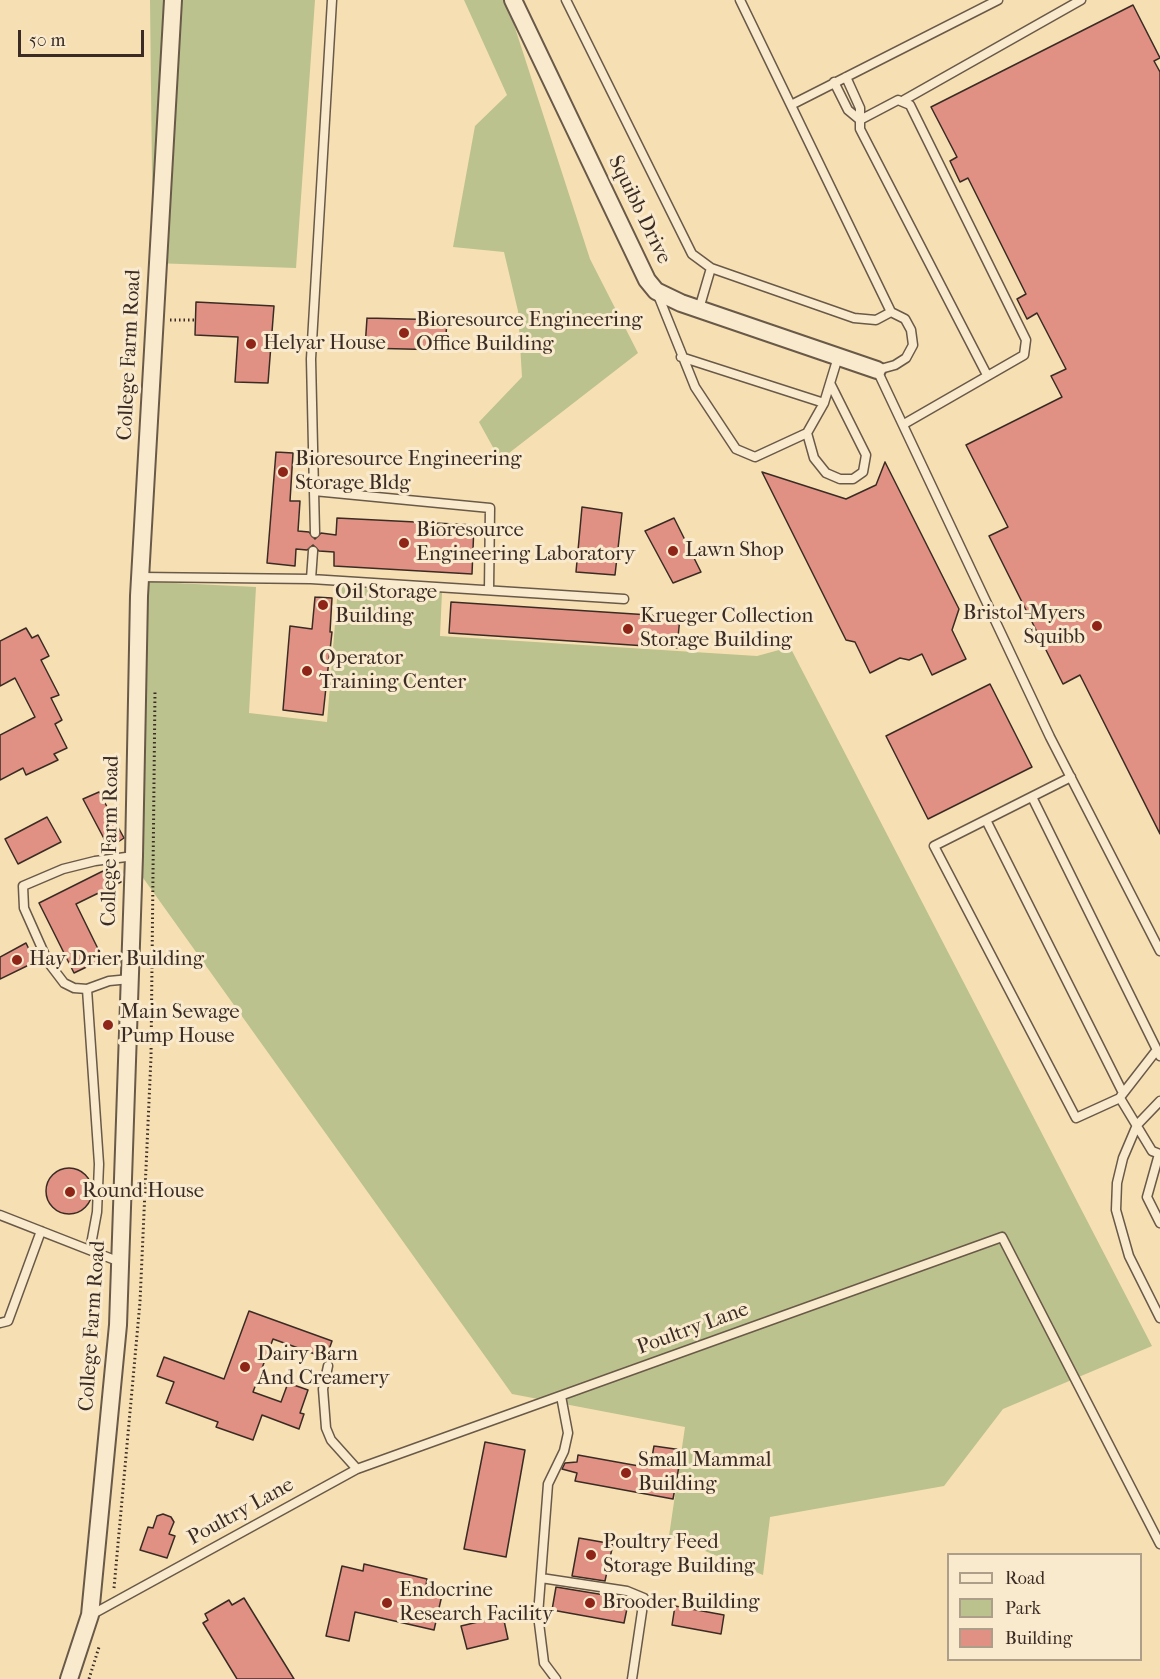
<!DOCTYPE html>
<style>
body{margin:0}
#map{position:relative;width:1160px;height:1679px;overflow:hidden;background:#f6dfb3;font-family:"IM FELL French Canon",serif}
canvas{display:block}
.legend{position:absolute;left:947px;top:1553px;width:195px;height:108px;box-sizing:border-box;background:#f9eace;border:2px solid #ad9e8a;margin:0;padding:8px 10px;list-style:none;font-size:18px;color:#3a2c24}
.legend li{display:flex;align-items:center;gap:12px;height:30px}
.legend b{width:30px;border:2px solid #ad9e8a}
.scale{position:absolute;left:18px;top:30px;width:126px;height:27px;box-sizing:border-box;border:3px solid #3a2c24;border-top:0;padding-left:8px;font-size:18px;line-height:21px;white-space:nowrap;color:#3a2c24;-webkit-text-stroke:4px #f9eace;paint-order:stroke}
</style>
<div id="map">
<canvas width="1160" height="1679"></canvas>
<ul class="legend">
<li><b style="height:8px;background:#f9eace"></b>Road</li>
<li><b style="height:16px;background:#bbc28d"></b>Park</li>
<li><b style="height:16px;background:#e19183"></b>Building</li>
</ul>
<div class="scale">50 m</div>
</div>
<script>
const context = document.querySelector('canvas').getContext('2d');
context.lineJoin = 'round';
function fill(path, color) {
  context.fillStyle = color;
  context.fill(path, 'evenodd');
}
function shape(rows) {
  const path = new Path2D();
  for (const r of rows) {
    if (r.length === 3) {
      path.moveTo(r[0] + r[2], r[1]);
      path.arc(r[0], r[1], r[2], 0, 2 * Math.PI);
      continue;
    }
    path.moveTo(r[0], r[1]);
    for (let i = 2; i < r.length; i += 2) path.lineTo(r[i], r[i + 1]);
  }
  return path;
}
function stroke(path, color, width, dash) {
  context.strokeStyle = color;
  context.lineWidth = width;
  context.lineCap = dash ? 'butt' : 'round';
  context.setLineDash(dash || []);
  context.stroke(path);
}
function write(font, color, halo, rows, align = 'center') {
  context.font = font + ' "IM FELL French Canon",serif';
  context.lineWidth = 6;
  context.setLineDash([]);
  context.textBaseline = 'middle';
  context.strokeStyle = halo;
  context.fillStyle = color;
  for (const [text, x, y, turn = 0] of rows) {
    context.save();
    context.translate(x, y);
    context.rotate((+turn || 0) * Math.PI / 180);
    context.textAlign = isNaN(turn) ? turn : align;
    if (halo) context.strokeText(text, 0, 0);
    context.fillText(text, 0, 0);
    context.restore();
  }
}
fill(shape([
 [150,0,315,0,296,268,153,263],
 [464,0,506,0,590,259,638,353,500,460,479,422,522,377,518,311,504,252,453,247,475,126,507,95],
 [134,581,256,587,249,713,327,722,338,587,442,592,440,636,757,656,790,647,1152,1346,1003,1409,944,1486,770,1517,763,1575,669,1536,685,1427,512,1394,131,861]
]), '#bbc28d');
const building = shape([
 [1133,5,1160,58,1154,61,1160,72,1160,834,1080,675,1063,684,989,536,1008,527,966,445,1062,397,1051,376,1066,369,1037,313,1027,319,1017,299,1026,294,968,178,960,182,950,161,957,157,931,107,1133,5],
 [196,302,274,306,268,383,235,382,238,337,195,335,196,302],
 [367,318,447,320,445,350,365,348,367,318],
 [276,452,293,453,290,501,300,501,298,531,309,532,315,539,321,533,336,535,337,518,474,525,472,574,334,566,334,552,319,551,313,545,307,550,296,549,295,566,267,563,276,452],
 [885,462,959,609,952,630,966,659,932,675,922,654,909,660,900,658,870,673,855,642,846,640,762,472,846,499,876,485,885,462],
 [582,507,622,513,615,575,576,572,582,507],
 [674,518,701,572,673,583,645,531,674,518],
 [315,597,332,598,330,632,332,632,323,715,283,710,290,626,312,629,315,597],
 [451,602,680,617,677,648,449,633,451,602],
 [26,628,32,638,38,635,49,656,41,660,59,695,51,698,62,720,55,724,67,748,54,754,58,760,26,775,23,768,0,780,0,735,35,717,15,678,0,686,0,641,26,628],
 [990,684,1032,767,928,819,886,736,990,684],
 [99,792,124,838,109,848,83,799,99,792],
 [47,817,61,842,18,864,5,839,47,817],
 [113,866,121,882,76,904,103,959,74,973,39,903,113,866],
 [26,943,35,962,0,979,0,957,26,943],
 [69,1191,23],
 [249,1311,332,1341,326,1358,273,1339,253,1392,281,1402,288,1383,308,1390,300,1413,304,1414,299,1429,262,1415,253,1440,216,1427,218,1422,166,1403,174,1382,157,1376,164,1357,224,1379,249,1311],
 [485,1442,525,1450,506,1557,464,1549,485,1442],
 [654,1446,682,1450,673,1499,575,1481,577,1473,562,1469,565,1463,577,1462,578,1455,650,1468,654,1446],
 [163,1514,171,1517,174,1522,169,1534,175,1536,167,1558,140,1550,148,1527,153,1528,157,1516,163,1514],
 [579,1538,613,1544,605,1581,572,1576,579,1538],
 [364,1564,427,1579,425,1591,442,1595,434,1630,355,1612,349,1641,326,1636,342,1566,363,1571,364,1564],
 [556,1587,629,1599,624,1623,552,1610,556,1587],
 [244,1598,268,1637,294,1679,237,1679,203,1623,208,1620,205,1614,229,1600,232,1605,244,1598],
 [675,1606,724,1615,721,1634,672,1625,675,1606],
 [503,1616,508,1639,467,1649,461,1626,503,1616]
]);
fill(building, '#e19183');
stroke(building, '#3a2c24', 1.5);
const lane = shape([
 [566,0,692,254,711,268],
 [740,0,891,312,905,319,911,330,913,345,906,358,895,365,877,370,1050,737,1160,951],
 [834,82,848,110,860,120,860,108,846,77],
 [904,100,1081,0],
 [791,105,998,0],
 [658,295,695,387,736,449,755,457,807,433,824,403,838,357],
 [699,309,711,268,854,318,876,320,891,312],
 [681,357,824,403],
 [904,424,1024,355,1026,340,910,105,898,100,860,120,860,129,987,375],
 [807,433,814,458,826,473,840,479,853,479,863,472,866,455,831,385],
 [314,491,311,359,332,0],
 [315,533,314,491,490,508,489,590],
 [140,577,311,579,624,599],
 [311,579,313,551],
 [1071,777,934,846,1076,1118,1120,1098,1152,1151,1160,1154],
 [1032,797,1160,1056],
 [986,820,1123,1093],
 [130,979,109,981,87,989,74,988,64,983,48,962,24,908,23,886,63,869,95,861,134,856],
 [87,989,99,1164,97,1212,90,1250],
 [1121,1096,1156,1051],
 [1160,1101,1137,1125,1123,1158,1117,1183,1116,1210,1129,1256,1160,1318],
 [1159,1154,1147,1197,1160,1223],
 [0,1215,120,1262],
 [0,1323,8,1321,41,1231],
 [328,1366,323,1389,326,1428,331,1440,357,1469],
 [541,1578,627,1591,644,1598,632,1679],
 [91,1615,357,1469,1002,1237,1160,1544],
 [556,1679,544,1663,538,1615,548,1484,564,1451,568,1433,561,1396]
]);
const street = shape([
 [513,0,647,280,656,291,681,303,877,370],
 [69,1679,90,1615,118,1325,134,856,139,596,173,0]
]);
stroke(lane, '#695948', 11);
stroke(street, '#695948', 20);
stroke(shape([
 [170,320,196,320],
 [114,1588,140,1302,151,1057,155,690],
 [89,1679,99,1647]
]), '#3a2c24', 3, [1.5, 3]);
stroke(lane, '#f9eace', 8);
stroke(street, '#f9eace', 16);
for (const [x, y, r, color] of [
 [404,333,6,"#8f2418"],
 [251,344,6,"#8f2418"],
 [283,472,6,"#8f2418"],
 [404,543,6,"#8f2418"],
 [673,551,6,"#8f2418"],
 [323,605,6,"#8f2418"],
 [1097,626,6,"#8f2418"],
 [628,629,6,"#8f2418"],
 [307,671,6,"#8f2418"],
 [17,960,6,"#8f2418"],
 [108,1025,6,"#8f2418"],
 [70,1192,6,"#8f2418"],
 [245,1367,6,"#8f2418"],
 [626,1473,6,"#8f2418"],
 [591,1555,6,"#8f2418"],
 [387,1603,6,"#8f2418"],
 [590,1603,6,"#8f2418"]
]) {
  const dot = new Path2D();
  dot.arc(x, y, r, 0, 2 * Math.PI);
  context.fillStyle = color;
  context.fill(dot);
  stroke(dot, '#f9eace', 2);
}
write('21px', '#3a2c24', '#f9eace', [
 ["Squibb Drive",639,210,64],
 ["College Farm Road",130,355,-87],
 ["College Farm Road",111,841,-89],
 ["College Farm Road",93,1326,-86],
 ["Poultry Lane",693,1329,-20],
 ["Poultry Lane",241,1512,-29]
]);
write('21px', '#3a2c24', '#f9eace', [
 ["Bioresource Engineering",416,321],
 ["Office Building",416,345],
 ["Helyar House",263,344],
 ["Bioresource Engineering",295,460],
 ["Storage Bldg",295,484],
 ["Bioresource",416,531],
 ["Engineering Laboratory",416,555],
 ["Lawn Shop",685,551],
 ["Oil Storage",335,593],
 ["Building",335,617],
 ["Bristol-Myers",1085,614,"right"],
 ["Squibb",1085,638,"right"],
 ["Krueger Collection",640,617],
 ["Storage Building",640,641],
 ["Operator",319,659],
 ["Training Center",319,683],
 ["Hay Drier Building",29,960],
 ["Main Sewage",120,1013],
 ["Pump House",120,1037],
 ["Round House",82,1192],
 ["Dairy Barn",257,1355],
 ["And Creamery",257,1379],
 ["Small Mammal",638,1461],
 ["Building",638,1485],
 ["Poultry Feed",603,1543],
 ["Storage Building",603,1567],
 ["Endocrine",399,1591],
 ["Research Facility",399,1615],
 ["Brooder Building",602,1603]
], 'left');
</script>
